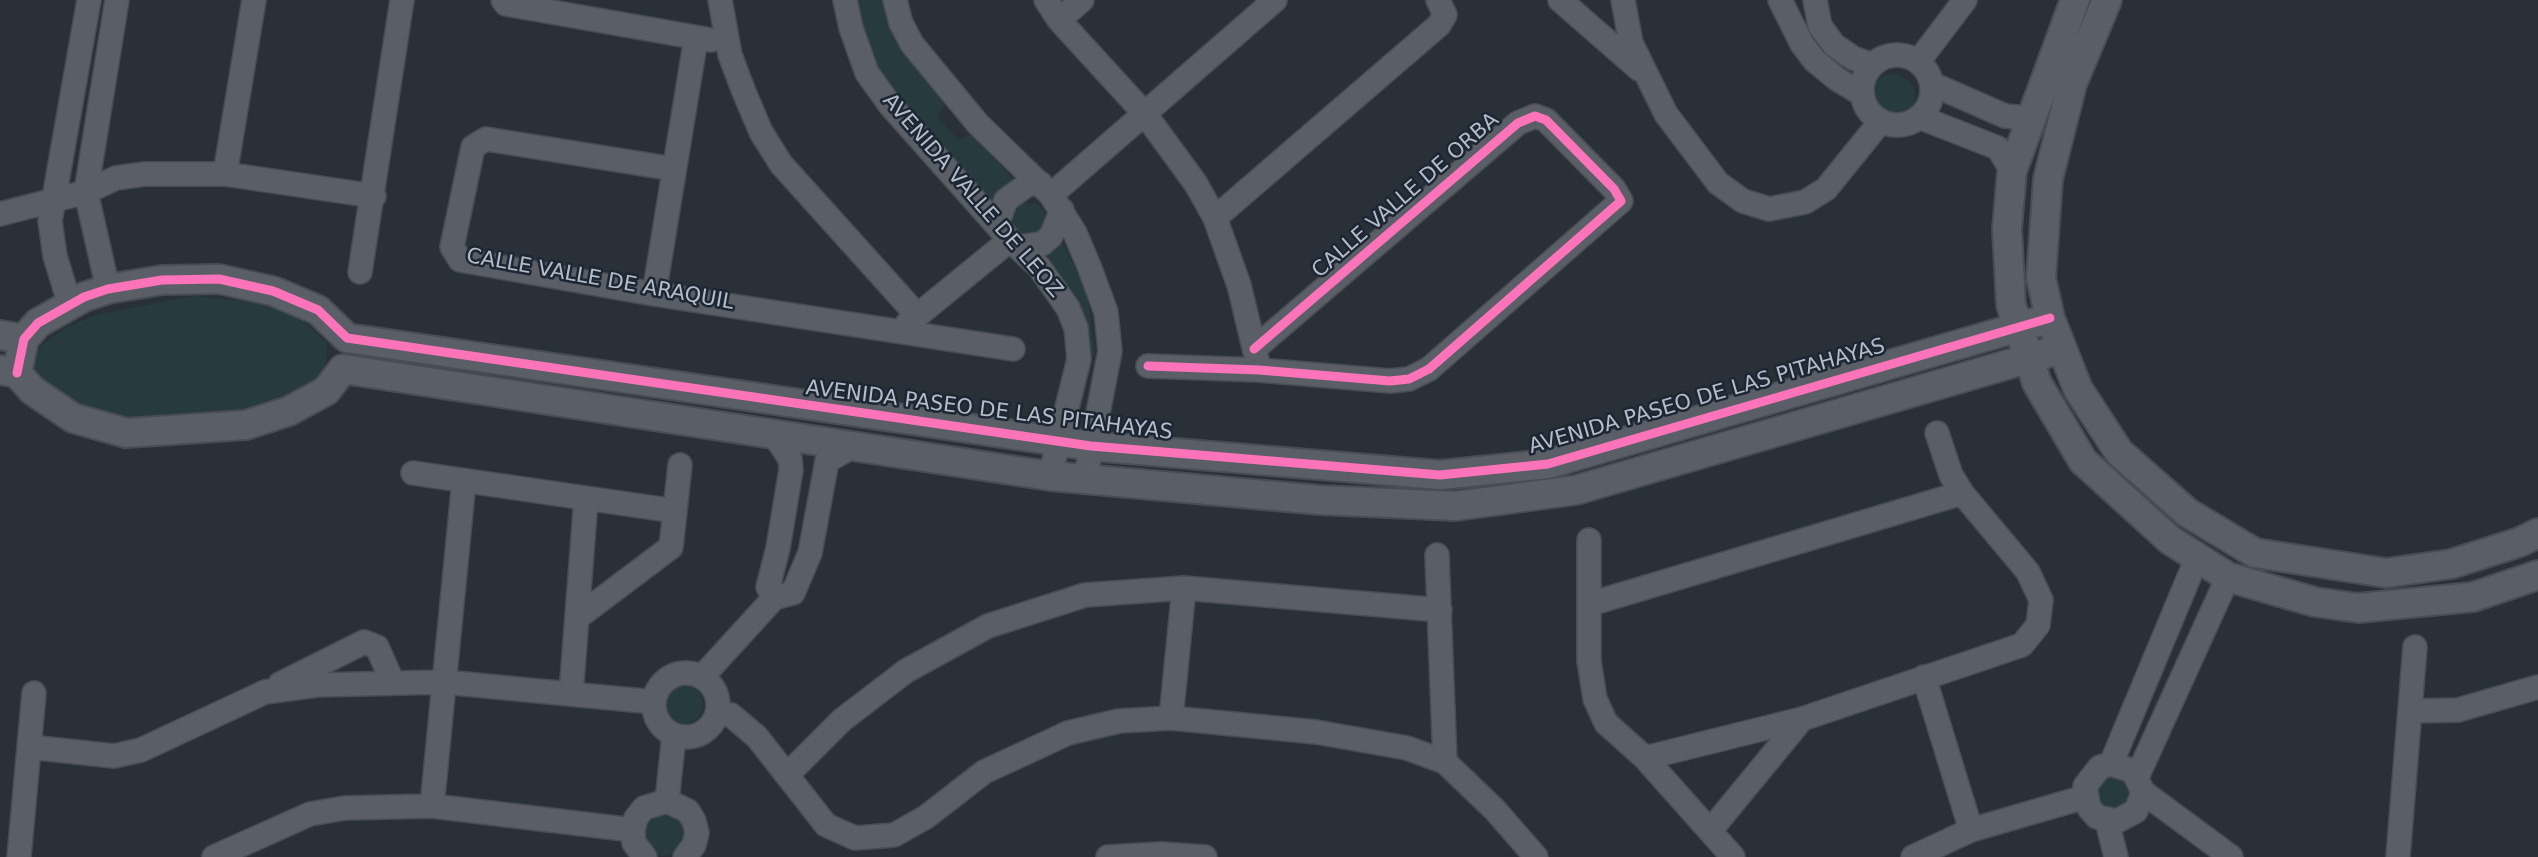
<!DOCTYPE html>
<style>
body{margin:0}
canvas{display:block;background:#2a3038}
</style>
<canvas width="2538" height="857"></canvas>
<script>
const context = document.querySelector('canvas').getContext('2d');
context.lineJoin = 'round';
function fill(path, color) {
  context.fillStyle = color;
  context.fill(path, 'evenodd');
}
function shape(rows) {
  const path = new Path2D();
  for (const r of rows) {
    if (r.length === 3) {
      path.moveTo(r[0] + r[2], r[1]);
      path.arc(r[0], r[1], r[2], 0, 2 * Math.PI);
      continue;
    }
    path.moveTo(r[0], r[1]);
    for (let i = 2; i < r.length; i += 2) path.lineTo(r[i], r[i + 1]);
  }
  return path;
}
function stroke(path, color, width, dash) {
  context.strokeStyle = color;
  context.lineWidth = width;
  context.lineCap = dash ? 'butt' : 'round';
  context.setLineDash(dash || []);
  context.stroke(path);
}
function write(font, color, halo, rows, align = 'center') {
  context.font = font + ' "DejaVu Sans",sans-serif';
  context.lineWidth = 5;
  context.setLineDash([]);
  context.textBaseline = 'middle';
  context.strokeStyle = halo;
  context.fillStyle = color;
  for (const [text, x, y, turn = 0] of rows) {
    context.save();
    context.translate(x, y);
    context.rotate((+turn || 0) * Math.PI / 180);
    context.textAlign = isNaN(turn) ? turn : align;
    if (halo) context.strokeText(text, 0, 0);
    context.fillText(text, 0, 0);
    context.restore();
  }
}
fill(shape([
 [854,0,884,0,890,25,899,45,946,103,937,117,959,140,973,133,1018,185,992,204,952,160,879,73,865,47],
 [1892,97,23],
 [1029,220,17],
 [1061,241,1087,291,1095,356,1087,357,1038,260],
 [194,296,270,304,301,319,327,343,325,371,303,390,238,412,132,419,100,413,62,400,33,373,30,362,43,344,67,327,99,314],
 [683,704,20],
 [2112,774,2125,777,2134,798,2117,813,2099,805,2096,786],
 [664,834,22]
]), '#273a3e');
const minor = shape([
 [503,0,506,4,711,40],
 [720,0,730,55,744,92,761,132,781,164,916,314],
 [845,0,851,28,867,73,890,105,1010,240,1039,267,1068,308,1076,328,1079,359,1050,476],
 [895,0,901,23,912,44,978,124,1051,195,1075,233,1089,266,1106,312,1110,351,1085,480],
 [1046,0,1059,20,1145,114,1196,184,1215,218,1239,285,1257,360],
 [1560,0,1639,69],
 [1623,0,1631,43,1666,114,1718,183,1743,201,1769,209,1805,202,1826,189,1881,121],
 [1780,0,1802,44,1815,61,1837,79,1862,94],
 [1815,0,1820,26,1834,45,1853,58,1872,65],
 [1059,20,1082,0],
 [1897,90,35],
 [1918,62,1965,0],
 [1932,84,2005,116,2029,118],
 [1919,117,1998,148,2012,171],
 [674,169,486,139,473,147,452,247,460,260,654,294,1013,349],
 [225,174,254,0],
 [1051,195,1275,0],
 [0,214,86,192,116,178,145,174,225,174,374,196],
 [1215,218,1439,25,1445,15,1438,0],
 [997,224,1006,200,1027,185,1040,183],
 [1017,247,1042,244,1051,236,1062,210],
 [360,272,402,0],
 [108,289,86,192,117,0],
 [654,294,696,38],
 [70,305,55,256,50,221,89,0],
 [907,324,1010,240],
 [1148,366,1259,370,1390,381,1409,379,1429,369,1621,201,1614,189,1546,120,1535,116,1518,123,1254,349],
 [773,433,790,459,791,470,778,548,768,587,774,598],
 [413,473,675,511],
 [1589,540,1589,661,1595,699,1606,723,1645,758,1733,857],
 [1437,555,1445,762,1495,810,1536,857],
 [1590,604,1962,493],
 [578,617,671,547,680,465],
 [686,705,32],
 [702,677,774,598,793,593,810,553,827,461,852,447],
 [1924,677,1971,830],
 [280,684,364,642,377,647,393,683],
 [571,694,586,499],
 [2410,711,2458,710,2538,687],
 [718,712,731,715,757,737,826,825,855,838,894,835,926,817,984,772,1068,733,1119,721,1171,718,1316,732,1407,748,1445,762],
 [1171,718,1184,588],
 [29,747,114,756,141,750,265,692,317,685,444,682,654,702],
 [1645,758,1802,719,2022,645,2038,625,2041,600,2028,572,1962,493,1951,475,1937,433],
 [2111,764,2133,771,2143,792,2136,811,2117,821,2097,817,2089,808,2085,786,2100,767,2111,764,2197,558],
 [788,774,842,720,906,671,988,626,1085,595,1184,588,1440,610],
 [2137,777,2228,577],
 [2143,792,2231,857],
 [667,801,674,735],
 [432,806,464,481],
 [2107,821,2116,857],
 [1710,831,1802,719],
 [19,857,34,693],
 [214,857,310,814,345,808,432,806,633,830],
 [645,857,634,843,633,830,636,818,644,808,667,801,688,811,694,821,697,833,694,845,685,857],
 [1108,857,1161,854,1205,857],
 [1913,857,1971,830,2085,797],
 [2398,857,2415,647]
]);
const tertiary = shape([
 [2075,0,2012,171,2007,229,2011,305,2018,325,2037,383,2083,461,2170,540,2228,577,2315,602,2358,608,2473,597,2538,575],
 [2107,0,2072,84,2048,179,2041,278,2050,318,2078,389,2119,452,2188,513,2255,553,2386,573,2451,564,2520,542,2538,533],
 [0,335,24,339],
 [343,369,1050,476,1320,500,1456,506,1576,490,2061,349],
 [0,370,17,373,32,390,73,418,126,433,246,425,289,411,326,391,343,369],
 [17,373,24,339,38,323,84,297,108,289,162,280,219,279,273,291,318,310,347,338,1091,446,1440,475,1548,464,2050,318]
]);
stroke(minor, '#484c53', 26);
stroke(tertiary, '#484c53', 32);
stroke(minor, '#5a5e66', 23);
stroke(tertiary, '#5a5e66', 28);
stroke(shape([
 [1148,366,1259,370,1390,381,1409,379,1429,369,1621,201,1614,189,1546,120,1535,116,1518,123,1254,349],
 [17,373,24,339,38,323,84,297,108,289,162,280,219,279,273,291,318,310,347,338,1091,446,1440,475,1548,464,2050,318]
]), '#fb73b8', 9);
write('21px', '#b4bcc9', '#1d2633', [
 ["AVENIDA VALLE DE LEOZ",972,196,49],
 ["CALLE VALLE DE ORBA",1406,196,-41],
 ["CALLE VALLE DE ARAQUIL",600,280,10],
 ["AVENIDA PASEO DE LAS PITAHAYAS",1707,397,-16],
 ["AVENIDA PASEO DE LAS PITAHAYAS",989,411,7]
]);
</script>
